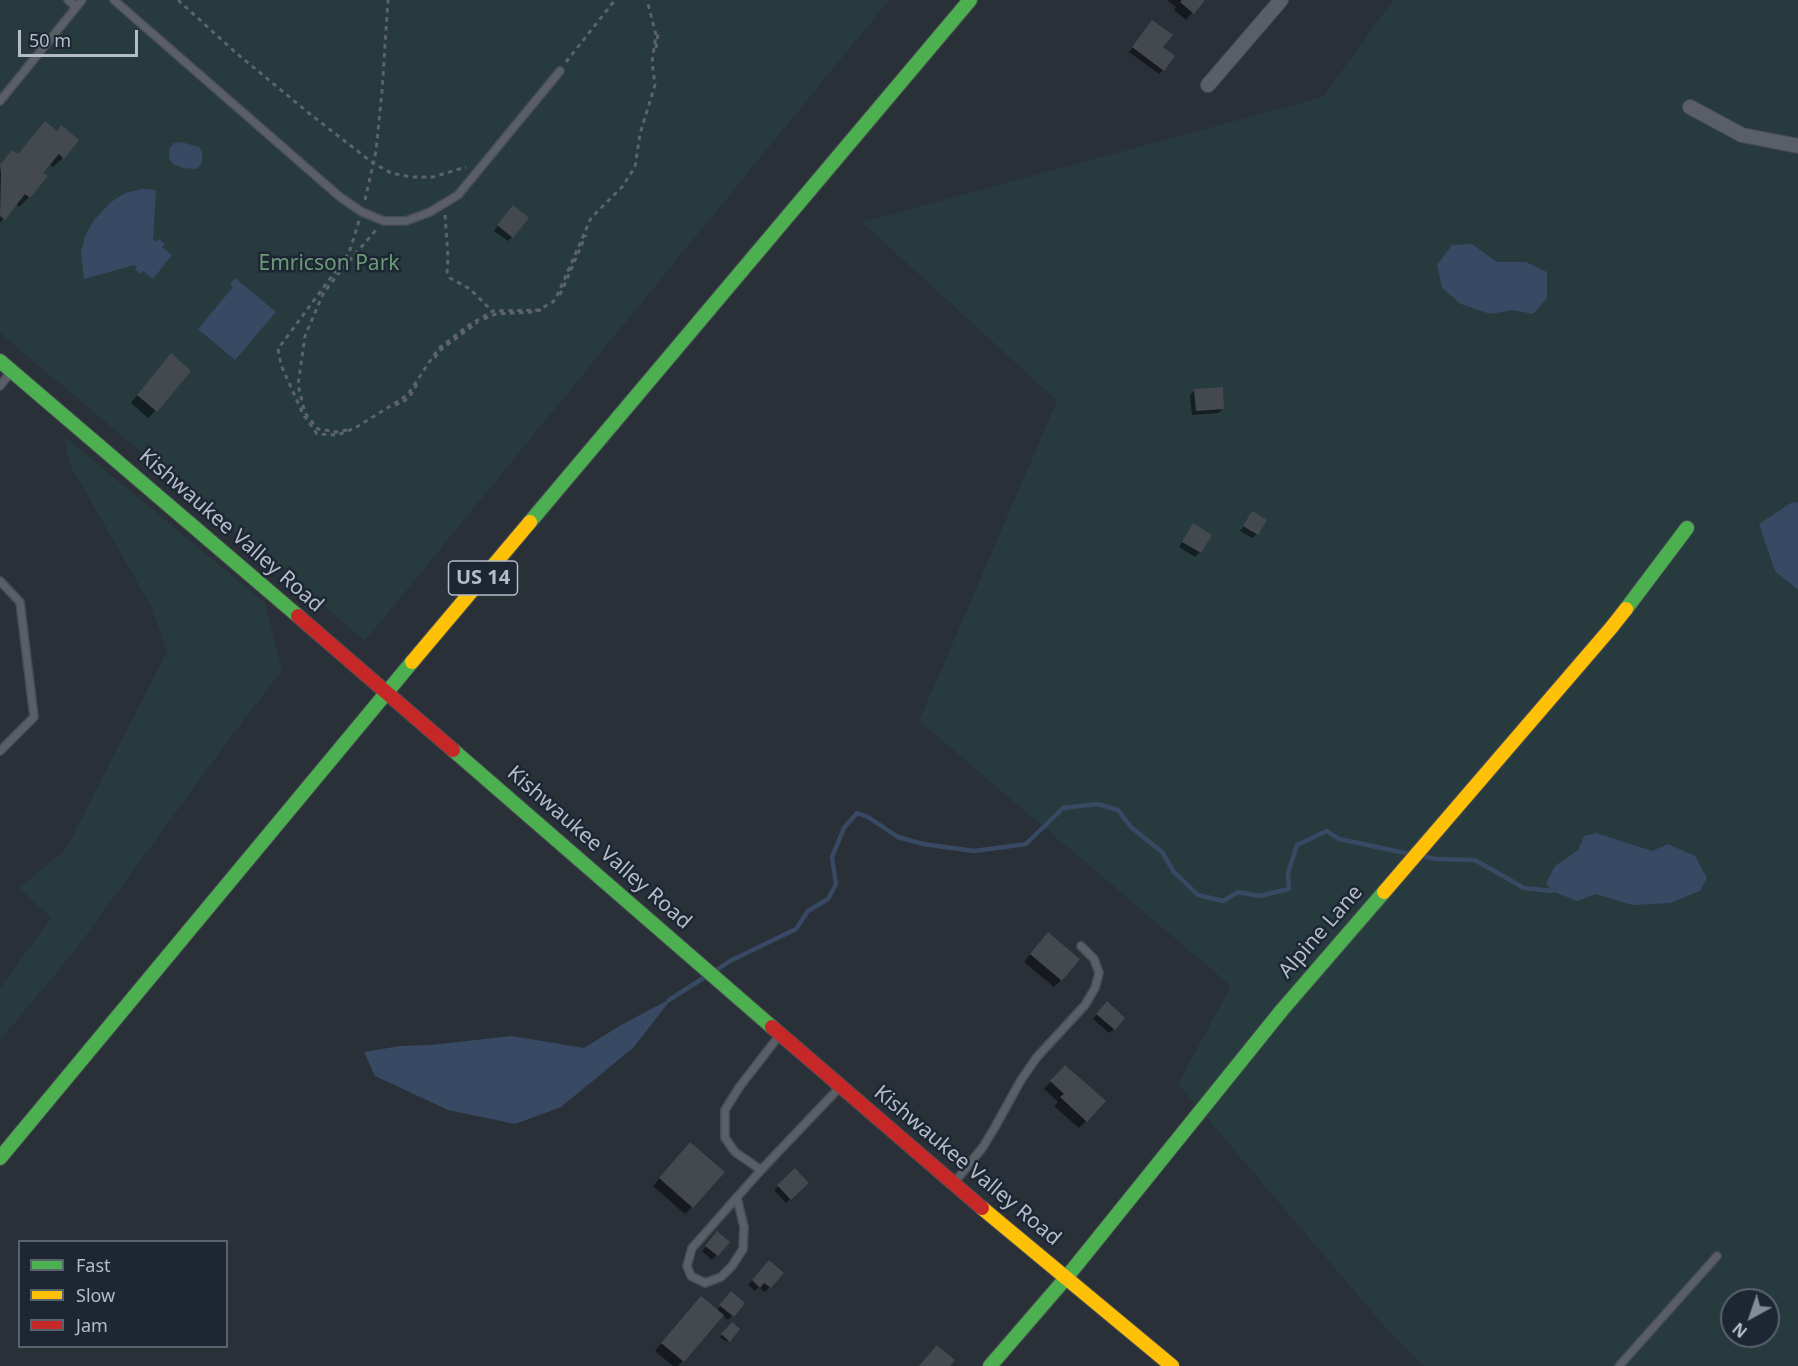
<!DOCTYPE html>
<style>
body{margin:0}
#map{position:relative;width:1798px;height:1366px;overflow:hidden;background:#2a3038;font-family:"Noto Sans",sans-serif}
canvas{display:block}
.legend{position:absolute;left:18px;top:1240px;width:210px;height:108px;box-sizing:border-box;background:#1d2633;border:2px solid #59626f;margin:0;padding:8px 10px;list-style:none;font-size:18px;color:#b4bcc9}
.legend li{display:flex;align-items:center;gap:12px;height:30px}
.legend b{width:30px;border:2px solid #59626f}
.north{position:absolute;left:1720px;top:1288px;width:60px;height:60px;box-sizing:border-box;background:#1d2633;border:2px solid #59626f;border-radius:50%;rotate:220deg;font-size:16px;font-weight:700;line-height:24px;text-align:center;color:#b4bcc9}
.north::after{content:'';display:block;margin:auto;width:21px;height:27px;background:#848b96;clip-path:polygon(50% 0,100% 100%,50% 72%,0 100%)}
.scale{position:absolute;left:18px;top:30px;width:120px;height:27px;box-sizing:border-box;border:3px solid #b4bcc9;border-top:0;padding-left:8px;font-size:18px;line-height:21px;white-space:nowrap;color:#b4bcc9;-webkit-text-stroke:4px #1d2633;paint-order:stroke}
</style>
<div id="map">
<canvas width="1798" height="1366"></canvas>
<ul class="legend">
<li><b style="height:8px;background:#4caf50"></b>Fast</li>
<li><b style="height:8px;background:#ffc107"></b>Slow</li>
<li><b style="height:8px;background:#c62828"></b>Jam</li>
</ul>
<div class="north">N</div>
<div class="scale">50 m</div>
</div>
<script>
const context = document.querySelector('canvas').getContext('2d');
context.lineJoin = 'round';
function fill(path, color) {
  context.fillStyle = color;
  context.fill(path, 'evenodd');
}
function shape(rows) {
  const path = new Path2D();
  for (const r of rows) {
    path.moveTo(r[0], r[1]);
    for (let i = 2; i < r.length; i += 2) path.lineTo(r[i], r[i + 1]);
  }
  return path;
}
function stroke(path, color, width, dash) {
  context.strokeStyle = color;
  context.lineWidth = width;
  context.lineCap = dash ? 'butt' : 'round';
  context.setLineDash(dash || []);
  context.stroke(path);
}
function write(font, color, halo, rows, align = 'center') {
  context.font = font + ' "Noto Sans",sans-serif';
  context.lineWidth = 5;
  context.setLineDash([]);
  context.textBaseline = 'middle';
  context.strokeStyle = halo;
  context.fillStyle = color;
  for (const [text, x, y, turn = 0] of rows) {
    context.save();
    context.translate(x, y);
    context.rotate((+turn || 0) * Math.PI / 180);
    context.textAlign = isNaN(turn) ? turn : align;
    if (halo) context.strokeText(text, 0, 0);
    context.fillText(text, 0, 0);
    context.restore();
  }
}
fill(shape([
 [0,0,889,0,365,641,0,333],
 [1393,0,1798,0,1798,1366,1424,1366,1385,1327,1178,1084,1231,986,919,721,1057,401,862,222,1323,97],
 [1732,1300,1768,1300,1768,1336,1732,1336],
 [65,437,265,603,282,670,219,753,76,949,0,1040,0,988,51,918,19,888,66,849,167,651,151,606,69,463]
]), '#273a3e');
fill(shape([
 [181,142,199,147,202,152,202,163,196,169,183,168,173,164,169,158,169,149,174,143],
 [142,189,156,190,153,240,156,242,159,239,165,244,162,247,172,255,153,279,143,271,140,274,135,269,137,267,134,265,84,279,81,252,85,236,94,220,111,202,125,193],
 [1472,244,1497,262,1526,262,1547,272,1547,298,1533,314,1513,310,1490,314,1461,304,1442,288,1437,265,1452,245],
 [235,278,276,312,235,360,198,329,233,287,230,284],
 [1798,502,1798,590,1775,571,1759,524,1791,503],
 [1596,833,1652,851,1668,844,1695,856,1707,878,1700,891,1670,903,1633,905,1596,894,1577,901,1552,891,1546,883,1555,866,1578,850,1584,836],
 [672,998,634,1047,561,1107,515,1124,448,1110,375,1076,364,1052,400,1046,431,1045,512,1036,584,1048,621,1025]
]), '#384963');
fill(shape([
 [1167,0,1203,0,1186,20,1174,10,1176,7],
 [1148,27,1161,48,1163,70,1159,74,1129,52],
 [46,123,63,158,53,167,49,164,41,173,46,176,29,197,19,207,15,204,0,223,0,165,12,152,17,155],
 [509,212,512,237,508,241,494,231],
 [164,362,156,410,148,418,131,403],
 [1195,390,1223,409,1218,413,1192,415,1190,395],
 [1253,513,1257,534,1252,538,1240,531],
 [1193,525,1200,552,1195,557,1179,547],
 [1041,941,1061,980,1054,987,1024,962],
 [1102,1008,1114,1029,1109,1033,1093,1019],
 [1058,1074,1086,1121,1079,1128,1054,1106,1058,1102,1044,1089],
 [683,1151,692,1207,685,1214,653,1186],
 [795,1171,807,1183,786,1203,774,1190],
 [713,1238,728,1242,712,1260,702,1251],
 [765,1267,782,1274,765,1292,759,1287,755,1291,748,1285],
 [727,1298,743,1304,728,1320,722,1315,678,1366,673,1366,655,1351,694,1306,716,1311],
 [732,1324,738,1329,727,1342,720,1337]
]), '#0007');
stroke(shape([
 [1421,856,1436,859,1475,860,1524,888,1552,891],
 [715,971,730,961,796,929,808,911,828,899,836,884,832,857,844,828,857,813,868,817,898,837,923,844,974,851,1026,844,1063,808,1098,804,1118,810,1131,827,1162,852,1174,872,1198,895,1223,901,1238,892,1259,896,1289,889,1288,873,1297,845,1327,831,1339,839,1410,854],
 [669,1000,705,977]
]), '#384963', 4.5);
fill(shape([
 [1182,0,1205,0,1194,14,1180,2],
 [1152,20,1173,35,1163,47,1175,56,1164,71,1132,47],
 [45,121,57,131,61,125,79,140,64,159,59,154,43,173,48,176,30,198,25,194,5,220,0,216,1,174,0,165,12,150,18,154],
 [513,205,529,218,513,238,497,225],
 [171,353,191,371,157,412,137,395],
 [1223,387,1224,409,1196,411,1194,389],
 [1252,511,1267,520,1258,535,1243,526],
 [1193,523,1212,535,1201,553,1182,542],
 [1048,932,1080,959,1062,981,1030,954],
 [1107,1001,1125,1018,1115,1030,1096,1014],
 [1065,1065,1106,1101,1087,1122,1060,1097,1064,1094,1050,1081],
 [690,1142,725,1172,693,1208,659,1178],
 [795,1168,809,1183,791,1200,777,1185],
 [717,1231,730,1242,718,1256,705,1246],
 [769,1260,784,1273,771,1288,764,1283,760,1288,752,1280],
 [731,1291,745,1303,734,1317,719,1305],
 [701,1296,724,1315,684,1362,661,1343],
 [732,1322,740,1329,730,1342,721,1334],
 [937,1345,955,1360,950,1366,919,1366]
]), '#444950');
const lane = shape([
 [68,0,76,7],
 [114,0,340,197,362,212,384,221,406,221,430,212,458,195,560,71],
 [0,101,82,0],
 [0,386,10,373],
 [0,581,20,602,34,717,0,751],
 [761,1170,735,1152,725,1138,725,1110,740,1086,779,1036],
 [954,1183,983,1147,995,1127,1021,1080,1037,1057,1085,1005,1095,988,1099,973,1094,959,1081,946],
 [737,1198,744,1227,743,1249,732,1266,721,1277,705,1283,691,1276,687,1266,692,1248,761,1170,839,1088],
 [1619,1366,1717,1256]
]);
const street = shape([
 [1208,85,1281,0],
 [1690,107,1742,135,1798,146]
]);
const fast = shape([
 [0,361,298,616],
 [530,522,970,0],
 [1626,609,1687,528],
 [453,750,772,1027],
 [0,1158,412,662],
 [990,1366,1066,1278,1282,1010,1384,892]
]);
const slow = shape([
 [412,662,530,522],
 [1384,892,1611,628,1626,609],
 [982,1208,1172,1366]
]);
const jam = shape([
 [298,616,453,750],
 [772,1027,982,1208]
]);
stroke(lane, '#484c53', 10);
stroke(street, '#484c53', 16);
stroke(fast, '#484c53', 16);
stroke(slow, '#484c53', 16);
stroke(jam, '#484c53', 16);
stroke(shape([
 [178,0,235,52,310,114,373,163,391,173,411,177,433,177,466,167],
 [656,48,658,34],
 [566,62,615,0],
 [365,200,376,151,382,91,388,0],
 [445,215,448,257,447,272,450,278,470,289,493,312],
 [359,221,349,253,278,349,281,365,303,414,317,434,338,435,355,428,400,400,408,394,438,349,469,325,493,311,538,310,553,302,557,296,591,218,622,187,635,167,640,134,655,85,652,62,656,35,647,0],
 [560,295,586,235],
 [484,319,496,314,533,312,541,310],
 [435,358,439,351,478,322],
 [395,405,403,402,410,396,419,381],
 [347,430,337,432,318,429,305,413,298,385,305,336,323,294,338,274,376,230]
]), '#5d636a', 3, [4.5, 4.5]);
stroke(lane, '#5a5e66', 7);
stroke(street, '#5a5e66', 14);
stroke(fast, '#4caf50', 14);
stroke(slow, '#ffc107', 14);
stroke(jam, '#c62828', 14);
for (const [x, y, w] of [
 [483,578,69]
]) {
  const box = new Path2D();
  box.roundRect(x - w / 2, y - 17, w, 34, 4.5);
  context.fillStyle = '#1d2633';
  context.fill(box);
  stroke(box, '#b4bcc9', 1.5);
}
write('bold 20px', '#b4bcc9', null, [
 ["US 14",483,578]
]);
write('21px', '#6b9a76', '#1d2633', [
 ["Emricson Park",329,264]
]);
write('21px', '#b4bcc9', '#1d2633', [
 ["Kishwaukee Valley Road",231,531,41],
 ["Kishwaukee Valley Road",599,848,41],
 ["Alpine Lane",1321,932,-49],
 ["Kishwaukee Valley Road",967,1166,40]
]);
</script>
